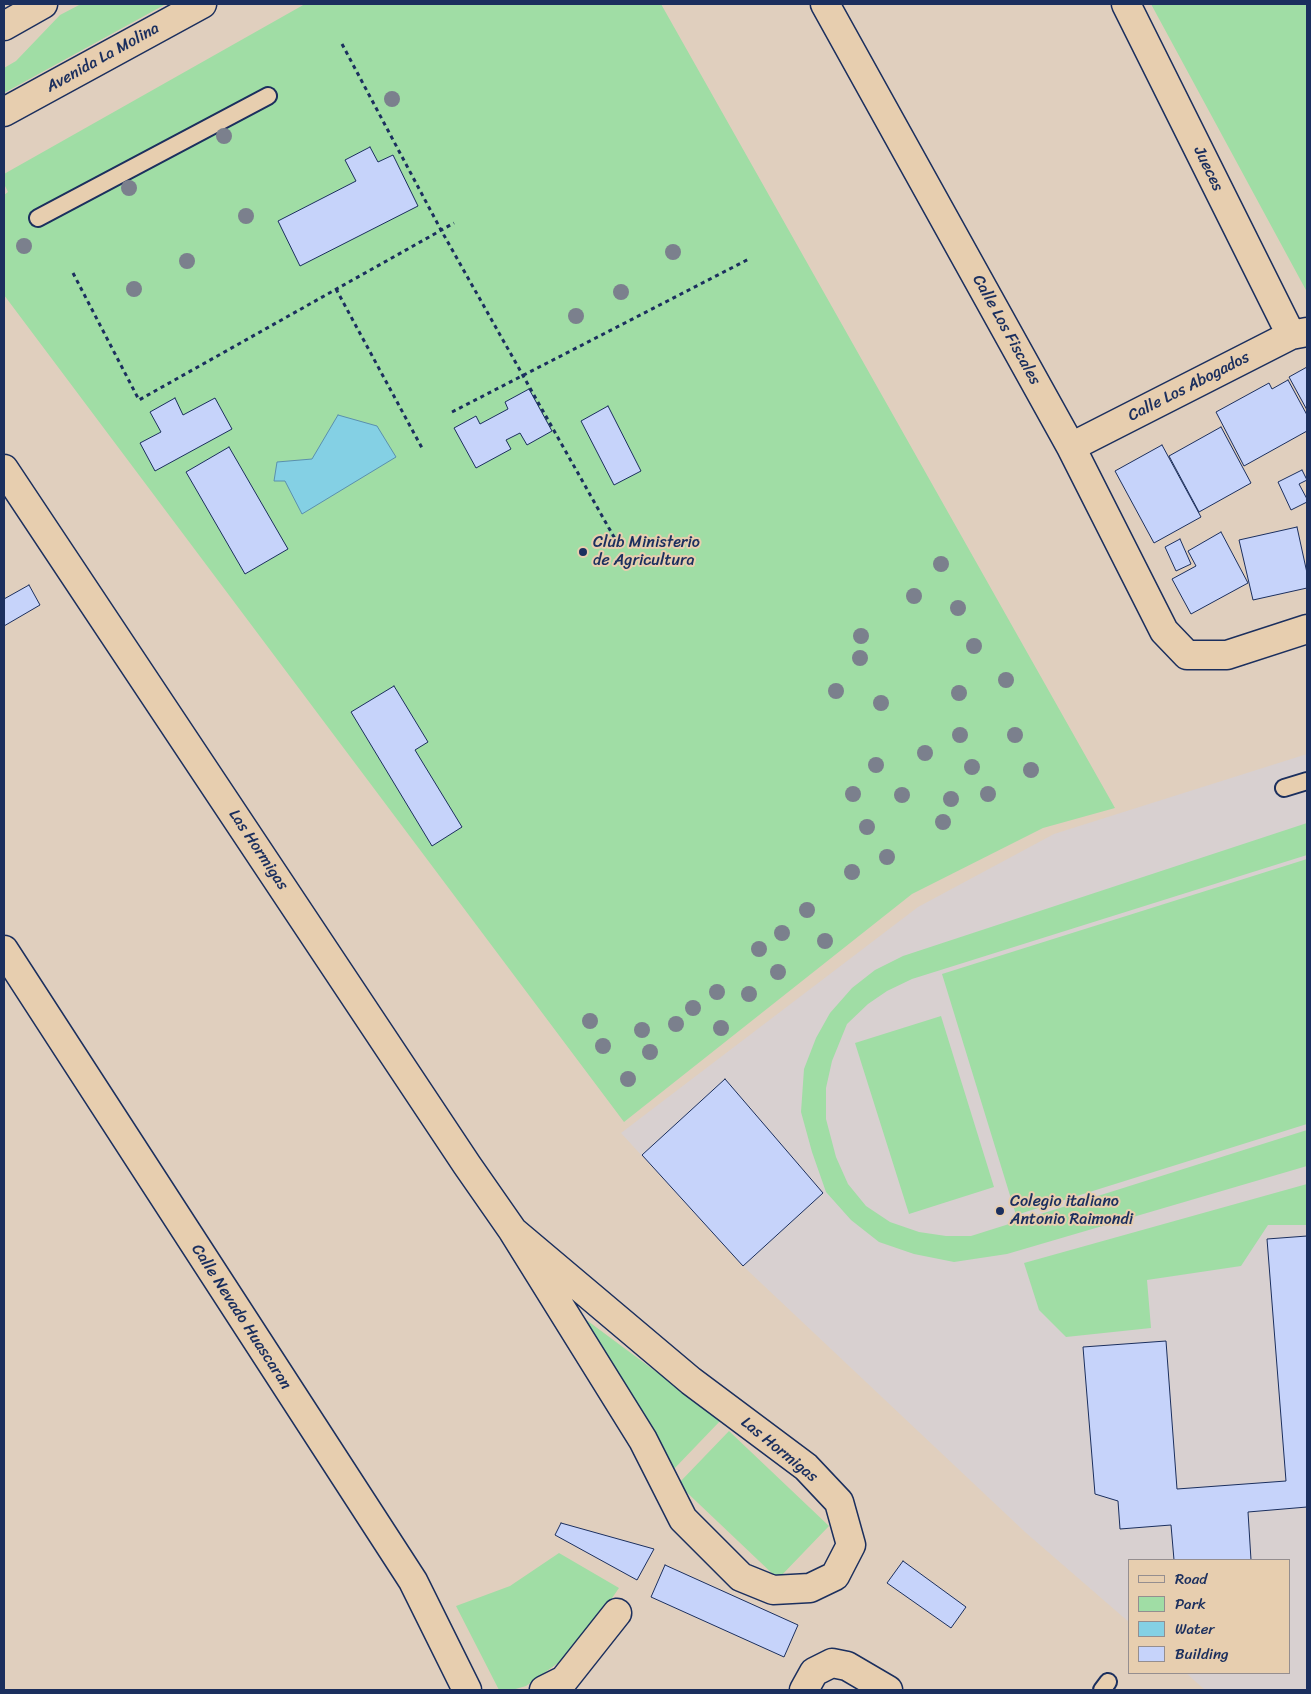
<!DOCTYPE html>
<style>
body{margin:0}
#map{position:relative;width:1311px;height:1694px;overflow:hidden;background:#e0cfbe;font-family:Sriracha,sans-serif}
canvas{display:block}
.frame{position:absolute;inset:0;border:5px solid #1b2f5e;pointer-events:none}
.legend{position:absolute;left:1128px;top:1559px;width:162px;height:115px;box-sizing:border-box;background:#e7ceaf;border:1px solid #958e8f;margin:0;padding:6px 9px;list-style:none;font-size:15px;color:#1b2f5e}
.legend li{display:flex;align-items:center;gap:10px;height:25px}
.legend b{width:25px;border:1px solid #958e8f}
</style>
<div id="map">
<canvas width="1311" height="1694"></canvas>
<div class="frame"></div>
<ul class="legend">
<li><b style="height:6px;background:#e7ceaf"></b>Road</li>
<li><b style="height:14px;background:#a0dda5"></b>Park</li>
<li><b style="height:14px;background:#84d0e4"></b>Water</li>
<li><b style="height:14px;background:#c6d3fa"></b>Building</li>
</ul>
</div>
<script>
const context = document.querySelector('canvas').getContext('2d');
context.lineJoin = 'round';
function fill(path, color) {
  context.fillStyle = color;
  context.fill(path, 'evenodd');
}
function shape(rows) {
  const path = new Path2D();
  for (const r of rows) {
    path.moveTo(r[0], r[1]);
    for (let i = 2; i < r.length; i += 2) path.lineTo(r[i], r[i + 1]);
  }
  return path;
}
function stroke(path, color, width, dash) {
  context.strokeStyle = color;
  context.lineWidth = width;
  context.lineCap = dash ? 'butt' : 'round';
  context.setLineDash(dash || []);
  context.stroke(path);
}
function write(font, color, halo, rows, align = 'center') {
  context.font = font + ' Sriracha,sans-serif';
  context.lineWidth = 4;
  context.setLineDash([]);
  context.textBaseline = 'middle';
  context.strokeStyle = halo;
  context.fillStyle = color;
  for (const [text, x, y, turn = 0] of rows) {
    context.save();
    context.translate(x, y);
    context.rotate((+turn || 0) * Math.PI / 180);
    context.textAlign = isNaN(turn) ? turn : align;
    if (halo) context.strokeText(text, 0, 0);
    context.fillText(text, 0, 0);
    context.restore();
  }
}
fill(shape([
 [1307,754,1307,1690,1205,1690,1186,1673,1290,1673,1290,1560,1130,1560,1130,1623,1025,1532,743,1266,621,1133,918,907,1054,834]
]), '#d8d0d0');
fill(shape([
 [81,4,166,4,4,93,4,68,16,61,60,15],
 [305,4,661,4,1115,808,1043,828,912,894,624,1122,4,295,4,195,8,192,4,184,4,174],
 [1151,4,1307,4,1307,292],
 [1307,823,1307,855,912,979,887,991,868,1004,847,1024,832,1061,826,1088,826,1119,836,1157,848,1184,866,1206,890,1222,919,1232,946,1236,971,1236,1307,1130,1307,1166,1007,1254,954,1262,914,1254,879,1242,851,1220,826,1192,812,1152,801,1112,804,1069,816,1038,830,1013,852,988,875,970,903,956],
 [1307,859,1307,1124,1016,1215,942,974],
 [941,1016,994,1187,909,1214,855,1043],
 [1307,1184,1307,1225,1268,1225,1241,1266,1147,1280,1151,1328,1066,1337,1039,1310,1024,1263],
 [573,1310,721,1420,673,1470],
 [729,1431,829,1526,778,1579,678,1484],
 [559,1553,619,1588,576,1650,526,1686,512,1690,499,1690,456,1606,510,1586]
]), '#a0dda5');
const water = shape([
 [338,415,377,426,396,457,302,514,285,481,274,481,277,462,312,459,338,415]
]);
fill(water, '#84d0e4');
stroke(water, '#5a90ae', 1);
const building = shape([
 [370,147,378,162,393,155,418,206,300,266,278,221,356,181,345,160,370,147],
 [1307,367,1307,410,1289,377,1307,367],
 [1288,380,1307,415,1307,431,1244,466,1216,412,1269,383,1272,389,1288,380],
 [529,389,552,431,527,445,520,433,506,440,511,449,476,468,454,428,476,416,480,424,508,409,505,402,529,389],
 [175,398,183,415,215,398,232,429,155,471,140,443,161,432,150,412,175,398],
 [608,406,641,471,614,485,581,421,608,406],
 [1221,427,1251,483,1199,512,1169,456,1221,427],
 [1162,445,1201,517,1154,543,1115,471,1162,445],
 [229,447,288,549,245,574,186,472,229,447],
 [1302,470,1307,480,1299,484,1307,499,1307,502,1291,510,1278,482,1302,470],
 [1297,527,1307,573,1307,588,1253,600,1239,540,1297,527],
 [1221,532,1248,583,1191,614,1172,579,1196,566,1188,551,1221,532],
 [1180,539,1191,564,1176,571,1165,547,1180,539],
 [29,585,40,605,4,626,4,599,29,585],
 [394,686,428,742,415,750,462,827,432,846,351,712,394,686],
 [725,1079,823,1193,743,1266,642,1155,725,1079],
 [1307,1236,1307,1507,1248,1512,1251,1560,1174,1560,1171,1525,1120,1529,1118,1501,1095,1494,1083,1347,1166,1341,1177,1489,1286,1481,1267,1239,1307,1236],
 [561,1523,654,1549,637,1580,555,1535,561,1523],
 [903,1561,966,1607,951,1628,887,1583,903,1561],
 [665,1565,798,1625,784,1657,651,1597,665,1565]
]);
fill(building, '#c6d3fa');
stroke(building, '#1b2f5e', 1);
const lane = shape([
 [38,218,268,96],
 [1284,788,1307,781],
 [1102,1690,1108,1682]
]);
const street = shape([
 [825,4,1071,447,1164,631,1187,655,1227,655,1307,629],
 [1126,4,1291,335],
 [1071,447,1291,335,1307,332],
 [4,469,467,1165,513,1231,643,1440,683,1519,741,1577,773,1590,810,1588,835,1576,851,1545,839,1502,806,1467,691,1381,513,1231],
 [4,950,413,1581,467,1690],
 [544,1690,564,1680,617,1613],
 [804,1690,814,1672,832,1663,847,1666,888,1690]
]);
const secondary = shape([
 [4,26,43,4],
 [4,112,202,4]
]);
stroke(lane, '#1b2f5e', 20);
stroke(street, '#1b2f5e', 31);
stroke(secondary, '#1b2f5e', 31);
stroke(shape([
 [342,44,441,230,619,546],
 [73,273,139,400,454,223],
 [336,289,422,448],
 [452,412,749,259]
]), '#1b2f5e', 3, [4, 4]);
stroke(lane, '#e7ceaf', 16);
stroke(street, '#e7ceaf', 28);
stroke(secondary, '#e7ceaf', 28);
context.fillStyle = '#7b808d';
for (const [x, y] of [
 [392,99],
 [224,136],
 [129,188],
 [246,216],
 [24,246],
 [673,252],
 [187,261],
 [134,289],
 [621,292],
 [576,316],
 [941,564],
 [914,596],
 [958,608],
 [861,636],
 [974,646],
 [860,658],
 [1006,680],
 [836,691],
 [959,693],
 [881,703],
 [960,735],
 [1015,735],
 [925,753],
 [876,765],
 [972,767],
 [1031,770],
 [853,794],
 [988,794],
 [902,795],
 [951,799],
 [943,822],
 [867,827],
 [887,857],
 [852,872],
 [807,910],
 [782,933],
 [825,941],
 [759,949],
 [778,972],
 [717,992],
 [749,994],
 [693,1008],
 [590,1021],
 [676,1024],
 [721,1028],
 [642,1030],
 [603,1046],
 [650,1052],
 [628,1079]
]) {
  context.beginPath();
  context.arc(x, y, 8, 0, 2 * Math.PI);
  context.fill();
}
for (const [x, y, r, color] of [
 [583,552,5,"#1b2f5e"],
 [1000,1211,5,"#1b2f5e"]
]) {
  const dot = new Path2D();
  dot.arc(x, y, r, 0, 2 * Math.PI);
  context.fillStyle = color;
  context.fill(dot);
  stroke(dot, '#e7ceaf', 2);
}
write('16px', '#1b2f5e', '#e7ceaf', [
 ["Avenida La Molina",103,58,-29],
 ["Jueces",1208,169,64],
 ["Calle Los Fiscales",1006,330,61],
 ["Calle Los Abogados",1189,387,-27],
 ["Las Hormigas",258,850,56],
 ["Calle Nevado Huascaran",241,1317,57],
 ["Las Hormigas",779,1450,39]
]);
write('16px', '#1b2f5e', '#e7ceaf', [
 ["Club Ministerio",593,543],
 ["de Agricultura",593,561],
 ["Colegio italiano",1010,1202],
 ["Antonio Raimondi",1010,1220]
], 'left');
</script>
